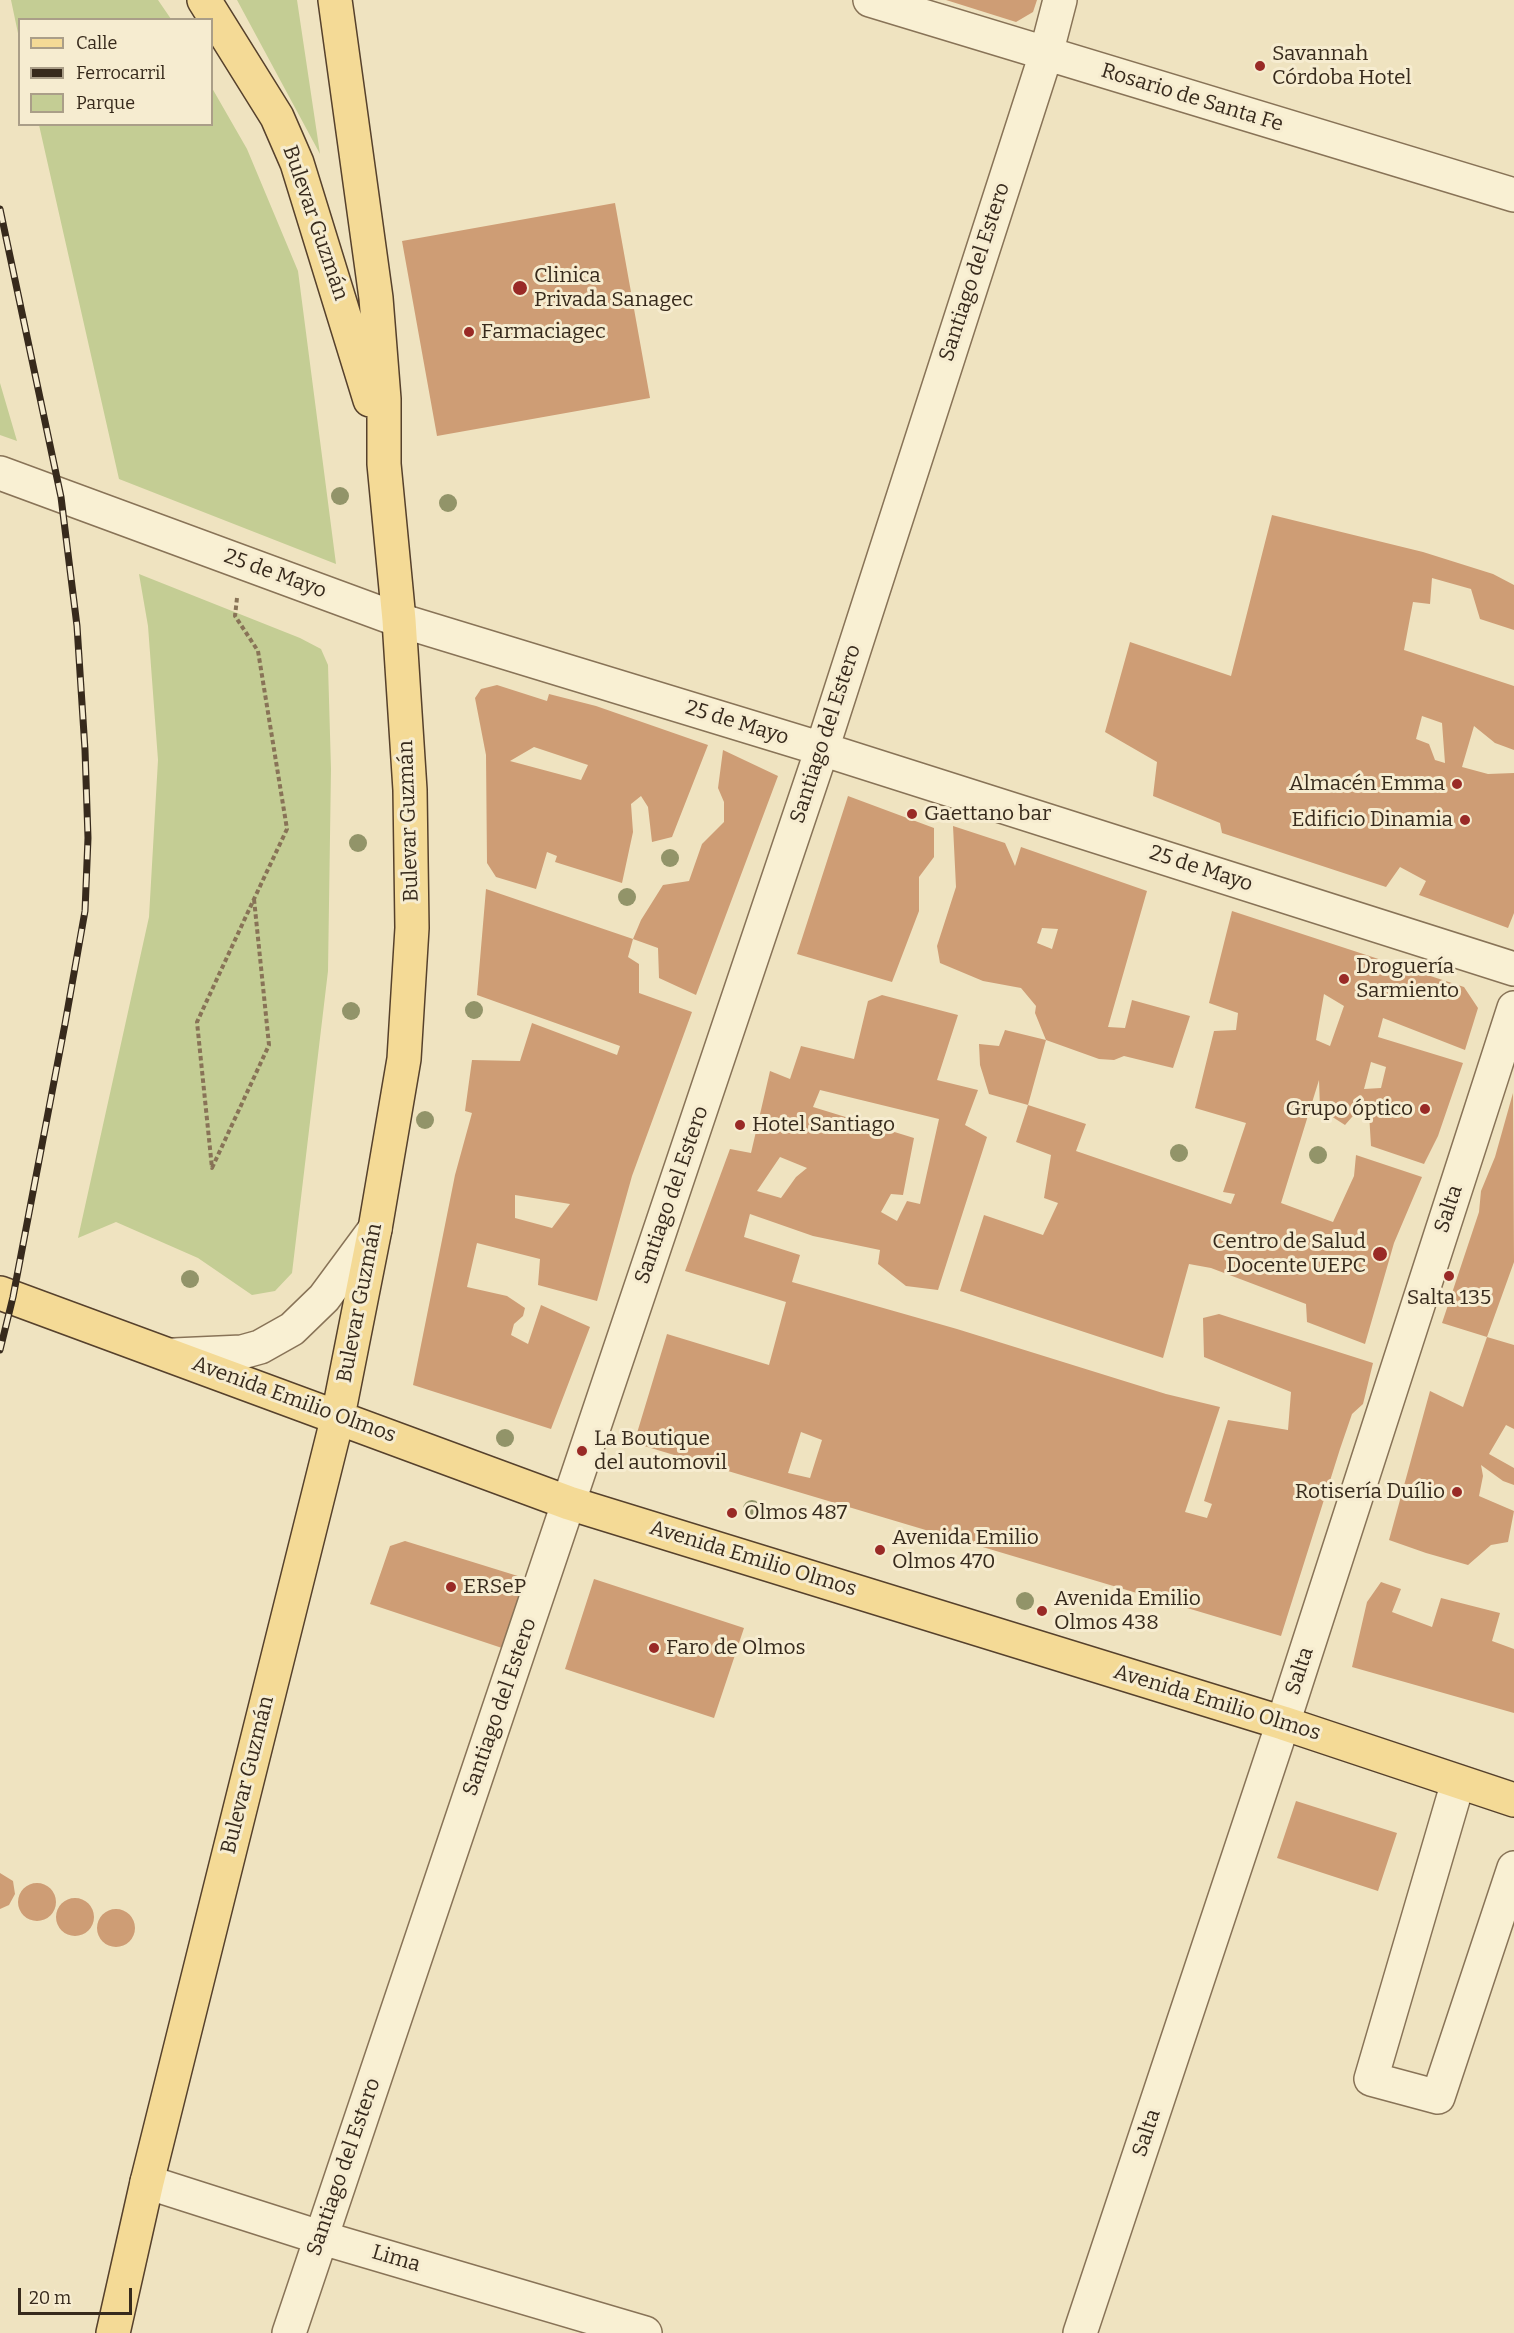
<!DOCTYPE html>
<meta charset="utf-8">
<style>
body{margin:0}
#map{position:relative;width:1514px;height:2333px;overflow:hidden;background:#efe3c0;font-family:Bitter,serif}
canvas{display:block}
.legend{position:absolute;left:18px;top:18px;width:195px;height:108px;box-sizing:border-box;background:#f6ecd0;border:2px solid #aa9e88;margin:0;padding:8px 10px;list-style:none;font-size:18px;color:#372a1c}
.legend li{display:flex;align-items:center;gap:12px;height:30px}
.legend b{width:30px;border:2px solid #aa9e88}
.scale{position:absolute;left:18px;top:2288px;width:114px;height:27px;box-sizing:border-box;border:3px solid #372a1c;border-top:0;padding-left:8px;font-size:18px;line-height:21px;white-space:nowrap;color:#372a1c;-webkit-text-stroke:4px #f6ecd0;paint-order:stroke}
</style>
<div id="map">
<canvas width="1514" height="2333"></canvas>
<ul class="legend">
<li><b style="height:8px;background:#f4da96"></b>Calle</li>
<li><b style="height:8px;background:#372a1c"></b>Ferrocarril</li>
<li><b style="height:16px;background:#c4cd94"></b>Parque</li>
</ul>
<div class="scale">20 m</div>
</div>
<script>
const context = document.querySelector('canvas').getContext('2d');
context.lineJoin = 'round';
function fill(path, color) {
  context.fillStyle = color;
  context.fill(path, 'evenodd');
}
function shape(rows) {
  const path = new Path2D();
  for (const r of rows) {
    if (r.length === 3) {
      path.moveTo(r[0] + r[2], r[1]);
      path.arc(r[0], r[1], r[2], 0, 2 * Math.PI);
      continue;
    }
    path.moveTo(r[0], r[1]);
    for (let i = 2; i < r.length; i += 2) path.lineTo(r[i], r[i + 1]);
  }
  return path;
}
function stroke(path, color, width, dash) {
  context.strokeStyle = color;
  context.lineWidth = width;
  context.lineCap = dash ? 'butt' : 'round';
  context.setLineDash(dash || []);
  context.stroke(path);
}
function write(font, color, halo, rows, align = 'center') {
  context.font = font + ' Bitter,serif';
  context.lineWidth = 6;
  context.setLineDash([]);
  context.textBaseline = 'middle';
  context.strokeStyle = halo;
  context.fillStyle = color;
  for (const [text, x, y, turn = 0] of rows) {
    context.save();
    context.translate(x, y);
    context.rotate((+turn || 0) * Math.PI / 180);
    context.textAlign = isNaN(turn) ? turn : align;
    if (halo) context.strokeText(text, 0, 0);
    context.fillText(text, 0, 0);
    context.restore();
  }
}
fill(shape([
 [11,0,158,0,171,19,20,20,19,38],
 [237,0,297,0,320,154],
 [212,88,247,149,298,271,336,564,119,479,39,125,212,124],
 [0,383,17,441,0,435],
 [139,574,300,638,321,649,328,665,331,769,328,971,292,1273,275,1291,252,1295,198,1258,116,1222,78,1238,149,917,158,760,148,626]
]), '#c4cd94');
fill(shape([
 [946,0,1037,0,1033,12,1016,22],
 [615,203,650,398,437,436,402,241],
 [1272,515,1423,552,1493,574,1514,585,1514,630,1480,619,1471,589,1432,578,1430,604,1413,602,1404,650,1514,686,1514,750,1495,743,1474,726,1462,767,1488,774,1514,773,1514,913,1508,928,1419,895,1426,881,1400,867,1386,887,1222,833,1220,823,1153,796,1157,762,1105,732,1130,642,1231,676],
 [1422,716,1442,723,1445,763,1435,760,1429,744,1416,739],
 [497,685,547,701,549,694,596,706,708,745,672,837,652,842,648,807,641,796,631,804,633,832,622,883,555,862,557,856,547,852,536,889,496,877,487,863,486,755,475,698,481,689],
 [534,747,588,765,581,780,510,761],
 [723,750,778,776,696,995,659,978,658,948,633,939,628,957,639,964,639,993,692,1012,632,1176,597,1301,538,1285,540,1259,477,1243,467,1287,507,1296,525,1308,523,1316,514,1324,511,1335,528,1344,541,1305,590,1327,551,1429,413,1385,455,1175,472,1113,465,1111,472,1060,520,1061,532,1023,617,1055,620,1046,477,995,486,889,633,939,641,920,663,885,689,881,702,844,724,822,724,802,718,788],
 [515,1195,570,1204,552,1228,515,1218],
 [848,796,934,828,934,857,919,877,919,911,892,982,797,954],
 [953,826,1005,843,1015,866,1021,847,1147,891,1108,1027,1125,1028,1132,1000,1190,1016,1173,1068,1124,1056,1114,1060,1099,1059,1046,1040,1028,1105,989,1094,980,1065,979,1044,999,1046,1005,1030,1046,1040,1035,1013,1036,1006,1021,988,983,981,940,963,937,946,956,887],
 [1042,928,1058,929,1052,949,1037,943],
 [1232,911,1464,987,1478,1008,1465,1050,1383,1018,1378,1037,1463,1063,1438,1136,1424,1164,1371,1146,1369,1113,1359,1109,1345,1125,1320,1109,1319,1080,1281,1203,1333,1222,1354,1176,1356,1155,1422,1177,1394,1243,1365,1344,1307,1322,1306,1304,1211,1268,1189,1264,1163,1358,960,1291,984,1215,1043,1235,1058,1203,1044,1198,1051,1155,1016,1142,1028,1105,1086,1124,1076,1151,1231,1204,1235,1194,1223,1192,1246,1123,1195,1108,1214,1031,1236,1030,1238,1013,1209,1003],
 [1324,994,1344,1006,1330,1046,1316,1040],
 [1371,1062,1386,1067,1381,1088,1364,1089],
 [882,995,958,1015,937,1080,978,1090,965,1125,987,1137,938,1290,906,1286,878,1264,880,1250,813,1236,750,1214,744,1237,800,1255,792,1282,957,1329,1166,1394,1220,1407,1185,1512,1207,1518,1212,1504,1204,1501,1228,1420,1288,1430,1291,1392,1204,1357,1203,1318,1219,1314,1373,1363,1363,1404,1352,1414,1340,1449,1281,1636,634,1443,667,1334,769,1365,786,1302,685,1271,730,1149,751,1153,770,1071,790,1079,801,1046,854,1059,868,1001],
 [820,1090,939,1119,920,1204,907,1201,897,1221,881,1212,891,1194,903,1195,914,1138,813,1107],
 [780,1157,807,1168,796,1177,781,1198,757,1191],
 [801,1432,822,1440,810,1478,788,1473],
 [1513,1093,1514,1262,1487,1337,1514,1345,1514,1429,1506,1425,1489,1454,1514,1468,1514,1485,1503,1481,1481,1465,1483,1476,1479,1496,1514,1511,1508,1542,1491,1545,1468,1565,1426,1553,1389,1540,1430,1391,1463,1407,1487,1337,1442,1323,1479,1212,1481,1191,1495,1157],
 [405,1541,521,1577,530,1597,511,1651,370,1604,390,1546],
 [594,1579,744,1628,714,1718,565,1669],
 [1381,1582,1401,1589,1392,1612,1432,1627,1441,1598,1500,1613,1492,1641,1514,1649,1514,1713,1352,1667,1367,1602],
 [1296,1801,1397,1833,1378,1891,1277,1858],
 [0,1873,13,1881,15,1894,9,1905,0,1909],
 [37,1902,19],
 [75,1917,19],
 [116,1928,19]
]), '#ce9d75');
const minor = shape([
 [870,0,1514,195],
 [0,473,399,620,822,749,1514,969],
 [174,1355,242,1352,260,1347,292,1329,324,1298,375,1229],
 [1458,1782,1371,2079,1438,2097,1514,1868],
 [147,2182,319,2237,645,2333],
 [289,2333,822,749,1046,54,1060,0],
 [1080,2333,1283,1723,1514,1008]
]);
const major = shape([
 [204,0,277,117,297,163,370,400],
 [0,1293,569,1503,1283,1723,1514,1800],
 [113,2333,147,2182,338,1416,375,1229,404,1059,412,928,410,790,399,620,384,464,384,399,376,298,335,0]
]);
stroke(minor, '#887357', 36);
stroke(major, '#56412c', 36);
stroke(shape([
 [237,598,235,616,258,651,287,829,254,899,197,1022,212,1168,269,1045,254,899]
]), '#887357', 4, [4.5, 3]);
stroke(minor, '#f9f0d3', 33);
stroke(major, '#f4da96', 33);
const rail = shape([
 [0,209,61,497,77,626,85,750,88,838,85,911,65,1024,13,1297,0,1350]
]);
stroke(rail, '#372a1c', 7);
stroke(rail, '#f6ecd0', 4.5, [14]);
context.fillStyle = '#929469';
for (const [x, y] of [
 [340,496],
 [448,503],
 [358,843],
 [670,858],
 [627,897],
 [474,1010],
 [351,1011],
 [425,1120],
 [1179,1153],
 [1318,1155],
 [190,1279],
 [505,1438],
 [752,1509],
 [1025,1601]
]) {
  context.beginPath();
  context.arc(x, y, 9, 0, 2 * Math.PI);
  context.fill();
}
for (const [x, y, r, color] of [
 [1260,66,6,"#992a26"],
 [520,288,8,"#992a26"],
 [469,332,6,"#992a26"],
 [1457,784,6,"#992a26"],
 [912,814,6,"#992a26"],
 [1465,820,6,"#992a26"],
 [1344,979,6,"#992a26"],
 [1425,1109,6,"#992a26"],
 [740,1125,6,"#992a26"],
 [1380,1254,8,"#992a26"],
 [1449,1276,6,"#992a26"],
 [582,1451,6,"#992a26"],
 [1457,1492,6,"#992a26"],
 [732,1513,6,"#992a26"],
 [880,1550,6,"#992a26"],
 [451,1587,6,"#992a26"],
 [1042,1611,6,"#992a26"],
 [654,1648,6,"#992a26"]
]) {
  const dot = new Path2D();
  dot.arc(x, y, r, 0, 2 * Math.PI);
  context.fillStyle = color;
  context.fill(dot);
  stroke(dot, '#f6ecd0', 2);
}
write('21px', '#372a1c', '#f6ecd0', [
 ["Savannah",1272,54],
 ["Córdoba Hotel",1272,78],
 ["Clinica",534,276],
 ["Privada Sanagec",534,300],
 ["Farmaciagec",481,332],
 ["Almacén Emma",1445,784,"right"],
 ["Gaettano bar",924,814],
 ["Edificio Dinamia",1453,820,"right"],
 ["Droguería",1356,967],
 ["Sarmiento",1356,991],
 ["Grupo óptico",1413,1109,"right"],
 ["Hotel Santiago",752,1125],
 ["Centro de Salud",1366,1242,"right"],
 ["Docente UEPC",1366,1266,"right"],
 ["Salta 135",1449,1298,"center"],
 ["La Boutique",594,1439],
 ["del automovil",594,1463],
 ["Rotisería Duílio",1445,1492,"right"],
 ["Olmos 487",744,1513],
 ["Avenida Emilio",892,1538],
 ["Olmos 470",892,1562],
 ["ERSeP",463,1587],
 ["Avenida Emilio",1054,1599],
 ["Olmos 438",1054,1623],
 ["Faro de Olmos",666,1648]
], 'left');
write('21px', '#372a1c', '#f6ecd0', [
 ["Rosario de Santa Fe",1192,98,17],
 ["Bulevar Guzmán",315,223,71],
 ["Santiago del Estero",975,272,-72],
 ["25 de Mayo",275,574,20],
 ["25 de Mayo",737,723,17],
 ["Santiago del Estero",826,734,-72],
 ["Bulevar Guzmán",409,821,-92],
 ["25 de Mayo",1201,869,18],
 ["Santiago del Estero",672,1195,-71],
 ["Salta",1449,1209,-72],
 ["Bulevar Guzmán",360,1303,-79],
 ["Avenida Emilio Olmos",294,1400,20],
 ["Avenida Emilio Olmos",753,1559,17],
 ["Salta",1300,1671,-72],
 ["Avenida Emilio Olmos",1217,1703,17],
 ["Santiago del Estero",500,1707,-71],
 ["Bulevar Guzmán",248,1775,-76],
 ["Salta",1147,2133,-72],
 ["Santiago del Estero",344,2167,-71],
 ["Lima",396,2259,16]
]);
</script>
